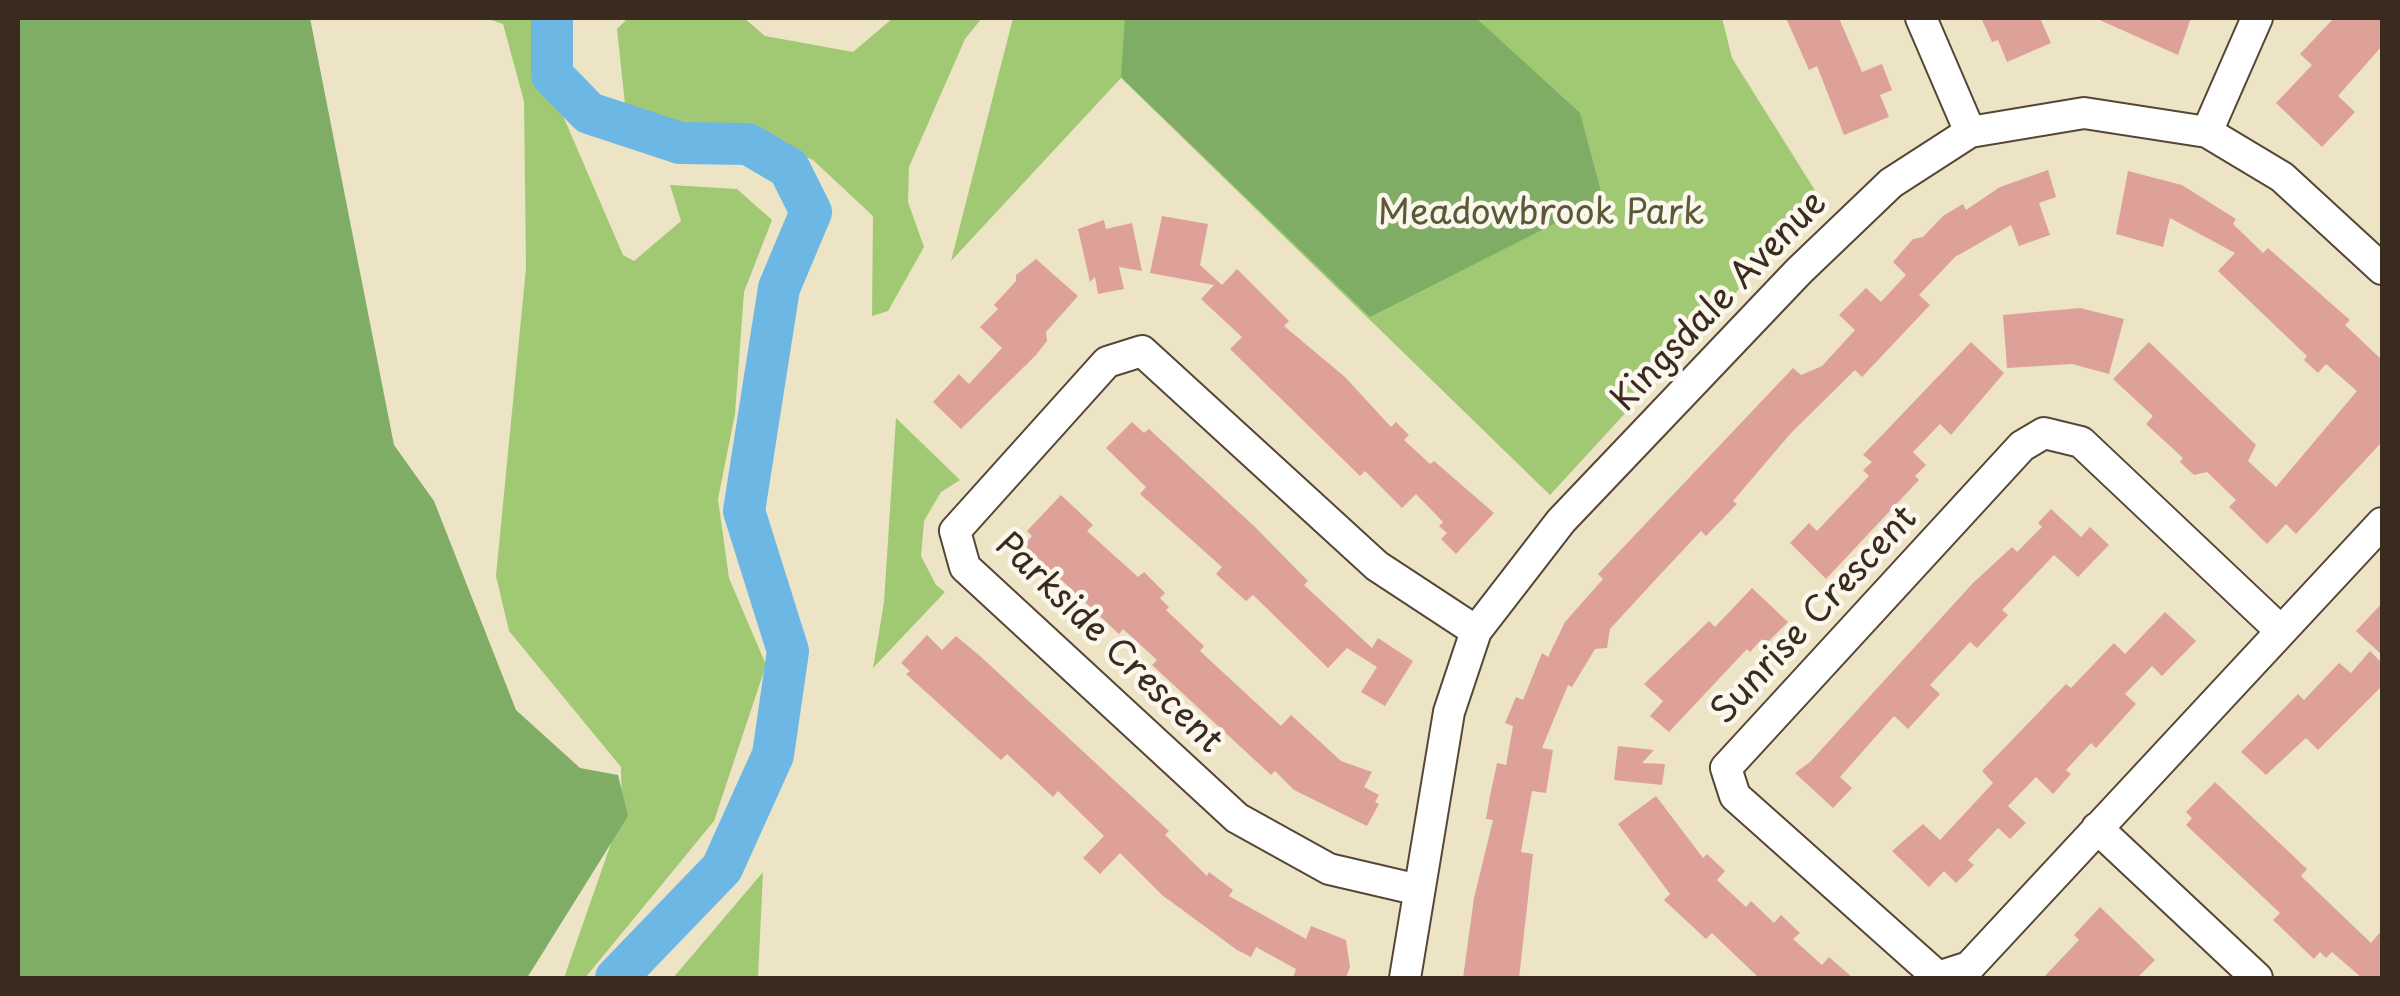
<!DOCTYPE html>
<style>
body{margin:0}
#map{position:relative;width:2400px;height:996px;overflow:hidden;background:#ede4c5;font-family:"Playpen Sans",sans-serif}
canvas{display:block}
.frame{position:absolute;inset:0;border:20px solid #3b2a1e;pointer-events:none}
</style>
<div id="map">
<canvas width="2400" height="996"></canvas>
<div class="frame"></div>
</div>
<script>
const context = document.querySelector('canvas').getContext('2d');
context.lineJoin = 'round';
function fill(path, color) {
  context.fillStyle = color;
  context.fill(path, 'evenodd');
}
function shape(rows) {
  const path = new Path2D();
  for (const r of rows) {
    path.moveTo(r[0], r[1]);
    for (let i = 2; i < r.length; i += 2) path.lineTo(r[i], r[i + 1]);
  }
  return path;
}
function stroke(path, color, width, dash) {
  context.strokeStyle = color;
  context.lineWidth = width;
  context.lineCap = dash ? 'butt' : 'round';
  context.setLineDash(dash || []);
  context.stroke(path);
}
function write(font, color, halo, rows, align = 'center') {
  context.font = font + ' "Playpen Sans",sans-serif';
  context.lineWidth = 9;
  context.setLineDash([]);
  context.textBaseline = 'middle';
  context.strokeStyle = halo;
  context.fillStyle = color;
  for (const [text, x, y, turn = 0] of rows) {
    context.save();
    context.translate(x, y);
    context.rotate((+turn || 0) * Math.PI / 180);
    context.textAlign = isNaN(turn) ? turn : align;
    if (halo) context.strokeText(text, 0, 0);
    context.fillText(text, 0, 0);
    context.restore();
  }
}
fill(shape([
 [485,18,556,18,543,49,548,81,623,255,634,261,681,221,670,185,737,189,772,220,744,292,735,414,718,499,729,578,766,665,714,821,585,978,564,978,622,812,621,767,509,631,496,576,526,268,524,101,503,24],
 [628,18,744,18,765,36,853,52,893,18,982,18,965,39,909,167,908,202,924,247,888,311,872,316,873,216,813,160,769,140,733,152,668,144,627,123,617,29],
 [1013,18,1722,18,1732,58,1821,200,1550,495,1121,78,951,261],
 [896,418,960,480,941,492,924,521,921,556,936,585,945,592,873,668,884,602],
 [763,872,758,978,673,978]
]), '#a1c974');
fill(shape([
 [18,18,310,18,394,445,434,501,516,710,580,768,618,775,628,816,527,978,18,978],
 [1125,18,1476,18,1580,113,1603,199,1370,317,1121,77]
]), '#80ad66');
stroke(shape([
 [552,18,552,75,589,113,680,143,748,144,789,168,811,212,779,288,744,511,788,651,773,755,722,868,616,978]
]), '#6db7e5', 42);
fill(shape([
 [1786,18,1839,18,1862,72,1882,64,1892,90,1880,95,1889,117,1844,135,1817,66,1809,70],
 [1981,18,2040,18,2051,43,2007,62,1998,40,1992,42],
 [2095,18,2191,18,2178,55],
 [2334,18,2382,18,2382,46,2338,96,2355,112,2322,147,2276,103,2312,65,2300,54],
 [2048,170,2056,197,2039,203,2050,235,2019,246,2011,225,1955,257,1919,295,1930,305,1862,377,1855,370,1791,433,1733,501,1737,504,1706,536,1701,531,1656,579,1610,629,1607,648,1595,649,1572,687,1568,685,1542,748,1553,750,1546,793,1532,791,1521,852,1533,854,1519,978,1463,978,1474,898,1493,820,1486,819,1490,796,1497,763,1506,765,1513,726,1505,723,1516,697,1523,700,1542,653,1548,657,1565,622,1603,579,1598,574,1793,368,1801,375,1822,366,1855,330,1839,315,1866,288,1881,302,1906,275,1893,262,1913,239,1923,237,1943,216,1963,204,1966,210,2000,187],
 [2128,171,2182,185,2236,219,2233,224,2263,253,2268,248,2350,320,2345,325,2382,360,2382,442,2296,534,2286,524,2267,544,2229,507,2236,500,2207,472,2194,475,2180,462,2183,458,2146,424,2153,416,2113,379,2149,342,2256,445,2248,461,2276,487,2357,391,2326,364,2318,373,2304,360,2307,356,2218,271,2235,253,2170,218,2163,247,2116,234],
 [1162,216,1208,224,1200,265,1222,285,1237,269,1289,321,1284,326,1345,377,1391,427,1396,422,1409,435,1404,440,1430,464,1434,461,1494,513,1456,554,1441,539,1447,533,1439,526,1443,522,1416,494,1402,508,1365,471,1360,476,1230,349,1242,337,1201,299,1214,285,1150,273],
 [1104,220,1106,229,1132,223,1142,271,1119,267,1124,289,1098,294,1095,277,1090,282,1078,229],
 [1036,259,1078,296,1046,332,1047,341,1036,355,961,429,933,402,959,374,969,384,1002,348,980,327,998,309,994,305,1016,281,1016,275],
 [2080,308,2124,319,2109,374,2072,364,2007,368,2003,315],
 [1971,342,2004,373,1951,435,1940,424,1913,452,1926,465,1915,476,1919,480,1826,579,1790,543,1809,523,1817,531,1869,476,1863,470,1872,462,1863,455],
 [1132,422,1144,433,1149,429,1255,527,1308,581,1304,585,1372,648,1378,638,1413,661,1385,706,1361,692,1377,667,1347,648,1328,668,1253,595,1246,601,1216,574,1222,567,1140,494,1146,487,1106,448],
 [1061,495,1093,525,1087,531,1138,577,1144,572,1165,593,1160,598,1169,607,1166,610,1204,646,1200,651,1281,726,1291,715,1341,761,1372,772,1364,787,1379,795,1375,802,1379,804,1367,826,1294,790,1275,771,1271,775,1152,665,1157,660,1123,629,1119,634,1024,545,1032,536,1027,531],
 [2051,509,2081,537,2090,527,2109,545,2078,577,2054,555,2002,610,2008,615,1977,648,1970,642,1930,685,1940,694,1908,729,1894,716,1840,777,1852,788,1833,808,1795,773,1810,762,1973,583,2012,547,2017,552,2042,527,2038,523],
 [1752,588,1788,622,1766,644,1762,639,1750,652,1747,649,1669,732,1650,716,1663,701,1644,684,1709,621,1715,627],
 [2382,603,2382,655,2356,631],
 [2165,612,2196,641,2162,676,2152,666,2125,694,2136,704,2096,748,2091,743,2066,770,2071,774,2053,794,2036,777,2008,806,2026,823,2010,839,1998,828,1968,860,1974,865,1956,883,1944,871,1929,887,1892,851,1923,824,1940,840,1993,783,1982,771,2066,684,2071,688,2114,643,2125,654],
 [927,635,942,650,956,636,980,656,1169,831,1165,835,1207,876,1209,872,1233,890,1229,896,1306,939,1311,926,1346,940,1350,967,1346,978,1293,978,1296,969,1256,947,1251,957,1237,950,1162,895,1120,853,1100,874,1083,858,1104,836,1058,791,1053,797,1007,754,1001,760,906,674,910,671,901,663],
 [2370,651,2382,663,2382,686,2318,750,2306,738,2266,775,2241,752,2298,694,2304,700,2339,663,2351,673],
 [1618,746,1654,750,1642,763,1665,764,1662,785,1614,780],
 [2215,782,2307,869,2301,876,2371,943,2382,930,2382,978,2362,978,2332,952,2326,958,2320,952,2314,959,2273,920,2280,913,2186,825,2192,818,2186,812],
 [1656,796,1703,858,1707,854,1725,871,1717,880,1746,907,1751,901,1774,923,1781,915,1800,933,1793,939,1822,965,1829,957,1853,978,1759,978,1712,933,1706,939,1664,900,1670,894,1618,824],
 [2100,907,2155,960,2137,978,2043,978,2079,940,2074,935]
]), '#dea199');
const minor = shape([
 [1921,18,1970,132],
 [2207,132,2257,18],
 [2281,631,2081,442,2044,433,2022,446,1726,768,1735,796,1938,977,1969,967,2382,523],
 [2097,828,2257,978],
 [1419,890,1329,869,1237,818,965,567,955,531,1107,362,1142,351,1377,566,1476,631],
 [1405,978,1449,712,1476,631,1561,521,1799,271,1891,183,1970,132,2084,113,2207,132,2282,177,2382,269]
]);
stroke(minor, '#564637', 34);
stroke(minor, '#fff', 30);
write('35px', '#5a5a38', '#fbf7ec', [
 ["Meadowbrook Park",1541,214]
]);
write('35px', '#3b2a1e', '#fbf7ec', [
 ["Kingsdale Avenue",1720,302,-46],
 ["Sunrise Crescent",1815,616,-47],
 ["Parkside Crescent",1108,644,44]
]);
</script>
